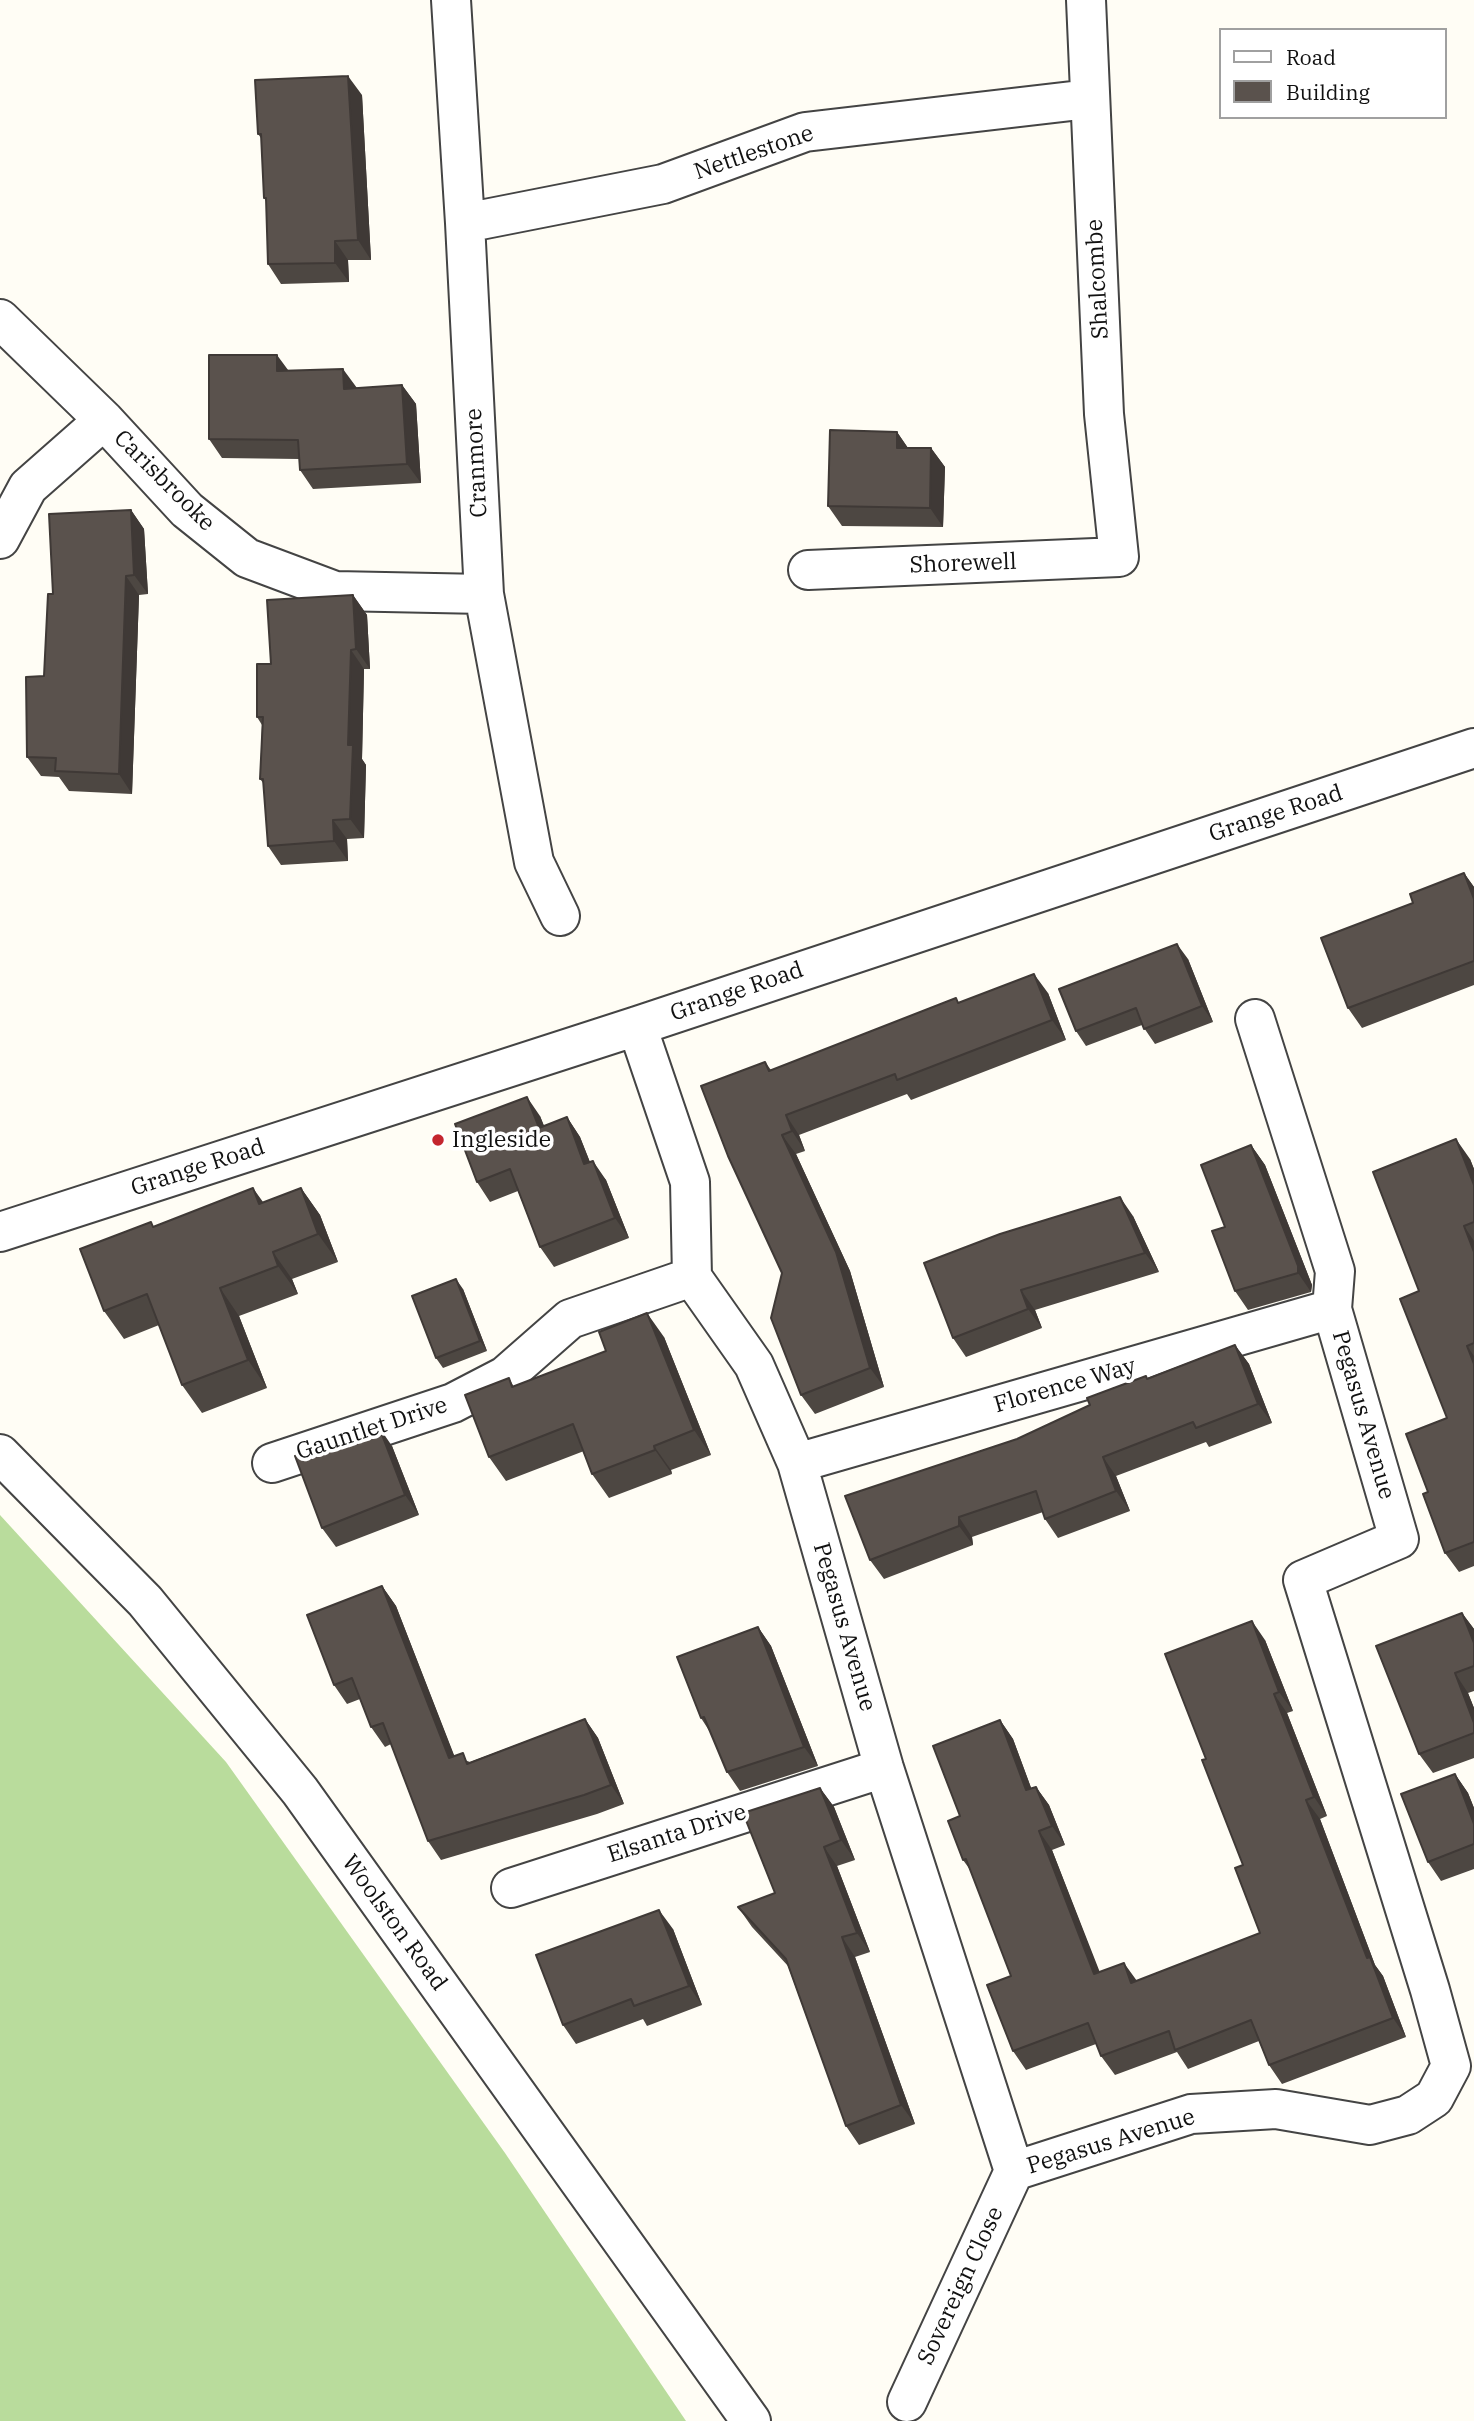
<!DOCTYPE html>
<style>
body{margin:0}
#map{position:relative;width:1474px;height:2421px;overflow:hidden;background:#fffdf5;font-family:"IBM Plex Serif",serif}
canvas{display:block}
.legend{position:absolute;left:1219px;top:28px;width:228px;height:91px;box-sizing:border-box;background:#fff;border:2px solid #a0a0a0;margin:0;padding:9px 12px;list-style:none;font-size:21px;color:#111}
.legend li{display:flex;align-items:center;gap:14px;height:35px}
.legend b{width:35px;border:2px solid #a0a0a0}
</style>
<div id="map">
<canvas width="1474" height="2421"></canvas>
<ul class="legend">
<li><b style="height:9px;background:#fff"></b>Road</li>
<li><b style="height:19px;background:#5a524d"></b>Building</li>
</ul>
</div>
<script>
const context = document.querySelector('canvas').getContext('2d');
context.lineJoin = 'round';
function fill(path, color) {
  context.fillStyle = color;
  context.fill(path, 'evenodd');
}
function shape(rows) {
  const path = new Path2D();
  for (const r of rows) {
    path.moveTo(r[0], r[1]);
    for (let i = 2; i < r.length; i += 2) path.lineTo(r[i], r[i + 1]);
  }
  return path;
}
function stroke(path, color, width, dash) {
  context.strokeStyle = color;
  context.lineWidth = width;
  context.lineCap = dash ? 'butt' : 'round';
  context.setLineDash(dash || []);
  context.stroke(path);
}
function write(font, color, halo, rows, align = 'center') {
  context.font = font + ' "IBM Plex Serif",serif';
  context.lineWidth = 7;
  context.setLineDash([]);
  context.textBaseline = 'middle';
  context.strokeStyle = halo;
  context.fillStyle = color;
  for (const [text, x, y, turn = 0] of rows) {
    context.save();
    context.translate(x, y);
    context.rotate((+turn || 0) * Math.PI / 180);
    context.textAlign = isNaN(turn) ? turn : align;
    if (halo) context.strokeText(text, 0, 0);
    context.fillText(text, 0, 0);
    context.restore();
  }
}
fill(shape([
 [0,1515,226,1762,505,2153,686,2421,0,2421]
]), '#b9dc9c');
const minor = shape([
 [451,0,465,223,484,594,534,862,560,916],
 [465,223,663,184,805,132,1089,99],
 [0,319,104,420,187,510,247,558,335,591,484,594],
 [0,539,28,487,104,420],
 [808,570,1119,557,1104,414,1086,0],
 [637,1026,690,1182,692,1277,754,1365,797,1463,884,1768,1014,2171,1191,2114,1276,2109,1370,2125,1408,2115,1434,2098,1451,2066,1430,1990,1303,1580,1399,1539,1332,1309,1335,1271,1255,1019],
 [0,1232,637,1026,1474,748],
 [0,1454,145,1601,300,1791,751,2421],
 [272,1463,453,1403,505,1376,570,1319,692,1277],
 [797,1463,1332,1309],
 [511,1888,884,1768],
 [907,2402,1014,2171]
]);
stroke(minor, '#444', 42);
stroke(minor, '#fff', 38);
fill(shape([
 [362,95,371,260,348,260,349,282,281,284,268,264,266,201,264,198,261,138,258,134],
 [288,371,357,388,402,385,416,404,421,483,313,489,300,470,299,459,222,458,209,439],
 [897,432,908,448,931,448,945,467,943,527,842,526,828,506],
 [131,510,144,529,148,594,139,595,132,794,69,791,59,777,41,776,27,757,44,676,53,594],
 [353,595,367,615,370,669,364,669,362,759,366,765,364,838,347,839,348,861,281,865,268,846,264,784,260,779,262,725,257,717,271,664],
 [1464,873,1474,887,1474,985,1362,1028,1348,1008,1413,903],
 [1188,959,1213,1022,1155,1044,1142,1025,1086,1046,1076,1031],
 [1048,993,1066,1040,911,1100,907,1094,799,1135,805,1151,796,1154,850,1271,884,1387,815,1414,801,1395,782,1273,765,1062,771,1070,956,998,959,1003],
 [540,1116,544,1126,567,1117,580,1137,590,1162,606,1180,629,1238,554,1267,540,1247,518,1191,490,1202,477,1182],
 [1251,1145,1265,1165,1312,1285,1311,1292,1248,1310,1235,1291,1225,1227],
 [1470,1159,1474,1169,1474,1566,1459,1572,1445,1553,1428,1492,1447,1418,1419,1291],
 [301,1188,320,1215,338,1262,292,1279,298,1294,239,1316,267,1388,202,1413,182,1385,159,1325,124,1339,104,1311,154,1227,263,1203],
 [1133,1216,1159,1272,1035,1310,1042,1328,966,1357,953,1338,924,1263],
 [463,1289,487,1351,443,1368,436,1358],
 [664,1337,711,1455,671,1470,672,1474,609,1498,592,1474,584,1451,506,1481,489,1457,509,1378,514,1387],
 [1235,1345,1249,1364,1272,1423,1209,1447,1206,1442,1116,1476,1130,1511,1058,1538,1045,1519,1043,1512,972,1537,973,1545,884,1579,870,1560,1017,1439,1147,1378],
 [392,1446,419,1515,336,1547,322,1528],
 [382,1586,396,1606,454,1756,470,1762,585,1719,598,1738,624,1804,597,1814,441,1860,428,1841,391,1744,385,1747,371,1727,360,1699,347,1704,334,1685],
 [1462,1613,1474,1629,1474,1691,1468,1693,1474,1708,1474,1758,1433,1773,1419,1754],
 [758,1627,771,1646,818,1766,740,1791,727,1772,710,1732,701,1718],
 [1265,1640,1293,1711,1287,1713,1327,1816,1320,1819,1375,1965,1383,1976,1406,2037,1282,2084,1269,2065,1259,2041,1188,2069,1177,2052,1115,2075,1101,2056,1096,2044,1026,2070,1013,2051,1011,1976,971,1871,963,1860,960,1816,1000,1720,1013,1739,1031,1788,1036,1787,1049,1805,1065,1845,1052,1850,1099,1972,1137,1981,1260,1933,1243,1865,1206,1759],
 [1455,1774,1468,1793,1474,1808,1474,1869,1441,1881,1428,1862],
 [820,1788,834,1807,855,1860,837,1866,870,1952,855,1957,915,2124,859,2145,846,2126,788,1966,752,1927,738,1907,775,1893],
 [673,1929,702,2005,647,2026,643,2019,576,2044,563,2025]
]), '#4d4742');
fill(shape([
 [348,76,362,95,371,260,358,240],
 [335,241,348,260,349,282,335,263],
 [277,355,291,374,277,371],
 [343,369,357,388,344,389],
 [402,385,416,404,421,483,407,464],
 [897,432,910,451,897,448],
 [931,448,945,467,943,527,930,508],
 [131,510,144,529,148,594,134,575],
 [126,576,139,595,132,794,119,774],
 [353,595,367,615,370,669,356,649],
 [351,650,364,669,362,759,366,765,364,838,350,819,348,745],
 [333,820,347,839,348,861,334,841],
 [1464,873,1474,887,1474,899],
 [1177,944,1188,959,1213,1022,1202,1006],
 [1034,974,1048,993,1066,1040,1052,1020],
 [527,1097,540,1116,553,1148,539,1128],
 [786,1115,799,1135,805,1151,792,1131],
 [567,1117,580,1137,598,1183,584,1164],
 [782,1135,796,1154,850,1271,884,1387,870,1368],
 [1456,1139,1470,1159,1474,1169,1474,1185],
 [1251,1145,1265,1165,1312,1285,1311,1292,1298,1273],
 [593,1161,606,1180,629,1238,615,1218],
 [253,1188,273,1216,259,1204],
 [301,1188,320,1215,338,1262,318,1234],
 [1120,1197,1133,1216,1159,1272,1145,1253],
 [1464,1226,1474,1241,1474,1252],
 [273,1252,292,1279,298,1294,278,1266],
 [456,1279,463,1289,487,1351,480,1341],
 [220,1288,239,1316,267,1388,248,1360],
 [1021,1290,1035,1310,1042,1328,1028,1309],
 [647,1313,664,1337,711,1455,694,1430],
 [1235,1345,1249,1364,1272,1423,1258,1404],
 [1467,1346,1474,1356,1474,1364],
 [379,1427,392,1446,419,1515,405,1495],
 [654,1446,671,1470,672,1474,655,1450],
 [1103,1457,1116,1476,1130,1511,1116,1491],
 [959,1517,972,1537,973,1545,959,1526],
 [382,1586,396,1606,463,1778,449,1758],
 [1462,1613,1474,1629,1474,1643],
 [1252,1621,1265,1640,1293,1711,1279,1692],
 [758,1627,771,1646,818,1766,804,1747],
 [1455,1673,1468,1693,1474,1708,1474,1723],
 [1274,1694,1287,1713,1327,1816,1314,1797],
 [585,1719,598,1738,624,1804,611,1785],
 [1000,1720,1013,1739,1039,1809,1026,1790],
 [1455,1774,1468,1793,1474,1808,1474,1824],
 [1036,1787,1049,1805,1065,1845,1052,1826],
 [820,1788,834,1807,855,1860,841,1840],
 [1306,1800,1320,1819,1375,1965,1383,1976,1406,2037,1393,2018,1367,1958],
 [1039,1831,1052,1850,1108,1993,1094,1974],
 [824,1847,837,1866,870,1952,857,1933],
 [659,1910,673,1929,702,2005,689,1986],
 [842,1937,855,1957,915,2124,901,2105],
 [1124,1963,1137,1981,1131,1983]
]), '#3f3936');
const building = shape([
 [348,76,358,240,335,241,335,263,268,264,266,198,264,198,261,134,258,134,255,80,348,76],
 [209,355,277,355,277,371,343,369,344,389,402,385,407,464,300,470,298,440,209,439,209,355],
 [830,430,897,432,897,448,931,448,930,508,828,506,830,430],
 [131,510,134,575,126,576,119,774,55,771,56,758,27,757,26,677,44,676,48,594,53,594,49,514,131,510],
 [353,595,356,649,351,650,348,745,353,745,350,819,333,820,334,841,268,846,263,779,260,779,263,717,257,717,257,664,271,664,267,600,353,595],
 [1464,873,1474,899,1474,961,1348,1008,1321,938,1413,903,1410,894,1464,873],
 [1177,944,1202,1006,1144,1029,1136,1008,1076,1031,1059,989,1177,944],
 [1034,974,1052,1020,897,1080,895,1074,786,1115,792,1131,782,1135,836,1252,870,1368,801,1395,771,1318,782,1273,728,1156,701,1086,765,1062,769,1071,956,998,958,1003,1034,974],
 [527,1097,539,1128,567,1117,584,1164,593,1161,615,1218,540,1247,510,1169,477,1182,455,1124,527,1097],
 [1456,1139,1474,1185,1474,1222,1464,1226,1474,1252,1474,1343,1467,1346,1474,1364,1474,1542,1445,1553,1423,1494,1428,1492,1406,1434,1447,1418,1400,1299,1419,1291,1373,1172,1456,1139],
 [1251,1145,1298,1266,1298,1273,1235,1291,1212,1231,1225,1227,1201,1165,1251,1145],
 [253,1188,259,1204,301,1188,318,1234,273,1252,278,1266,220,1288,248,1360,182,1385,147,1294,104,1311,80,1249,151,1222,153,1227,253,1188],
 [1120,1197,1145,1253,1021,1290,1028,1309,953,1338,924,1263,1000,1234,1120,1197],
 [456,1279,480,1341,436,1358,412,1296,456,1279],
 [647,1313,694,1430,654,1446,655,1450,592,1474,573,1424,489,1457,465,1395,509,1378,512,1387,606,1351,599,1332,647,1313],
 [1235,1345,1258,1404,1196,1428,1193,1422,1103,1457,1116,1491,1045,1519,1036,1491,959,1517,959,1526,870,1560,845,1496,1017,1439,1090,1405,1087,1398,1146,1376,1147,1379,1235,1345],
 [379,1427,405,1495,322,1528,295,1456,379,1427],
 [382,1586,449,1758,463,1753,467,1764,585,1719,611,1785,584,1795,428,1841,383,1723,371,1727,352,1678,334,1685,307,1615,382,1586],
 [1462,1613,1474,1643,1474,1666,1455,1673,1474,1723,1474,1733,1419,1754,1376,1646,1462,1613],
 [1252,1621,1279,1692,1274,1694,1314,1797,1306,1800,1367,1958,1370,1957,1393,2018,1269,2065,1251,2020,1175,2050,1169,2031,1101,2056,1088,2023,1013,2051,987,1985,1011,1976,966,1859,963,1860,948,1821,960,1816,933,1746,1000,1720,1026,1790,1036,1787,1052,1826,1039,1831,1094,1974,1124,1963,1131,1983,1260,1933,1235,1868,1243,1865,1202,1760,1206,1759,1165,1654,1252,1621],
 [758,1627,804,1747,727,1772,704,1717,701,1718,677,1657,758,1627],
 [1455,1774,1474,1824,1474,1844,1428,1862,1401,1794,1455,1774],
 [820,1788,841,1840,824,1847,857,1933,842,1937,901,2105,846,2126,786,1959,738,1907,775,1893,743,1813,820,1788],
 [659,1910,689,1986,634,2006,631,1999,563,2025,536,1955,659,1910]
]);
fill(building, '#5a524d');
stroke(building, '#3f3936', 2);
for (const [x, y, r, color] of [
 [438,1140,7,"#c4262e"]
]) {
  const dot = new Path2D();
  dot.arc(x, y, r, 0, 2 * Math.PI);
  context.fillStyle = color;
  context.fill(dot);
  stroke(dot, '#fff', 2.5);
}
write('23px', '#111', '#fff', [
 ["Nettlestone",754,153,-19],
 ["Shalcombe",1098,279,-93],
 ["Cranmore",477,463,-93],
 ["Carisbrooke",164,481,45],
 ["Shorewell",963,564,-2],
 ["Grange Road",1276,814,-18],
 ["Grange Road",737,992,-19],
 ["Grange Road",198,1168,-18],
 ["Florence Way",1065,1386,-16],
 ["Pegasus Avenue",1363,1415,74],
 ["Gauntlet Drive",372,1429,-18],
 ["Pegasus Avenue",844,1627,74],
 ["Elsanta Drive",677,1834,-18],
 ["Woolston Road",394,1923,54],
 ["Pegasus Avenue",1111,2142,-17],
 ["Sovereign Close",961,2286,-65]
]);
write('23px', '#111', '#fff', [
 ["Ingleside",452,1140]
], 'left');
</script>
